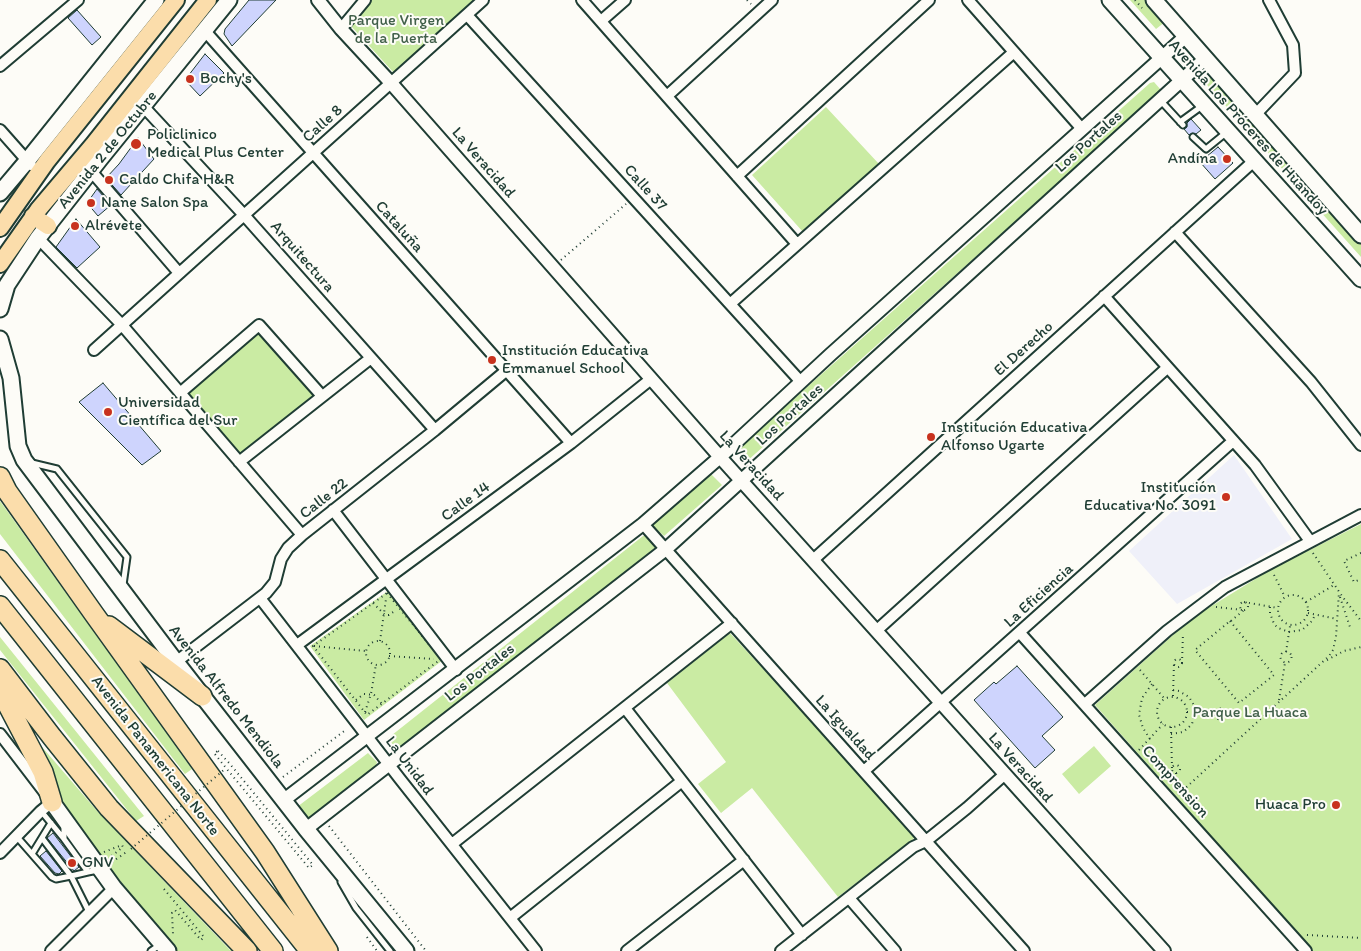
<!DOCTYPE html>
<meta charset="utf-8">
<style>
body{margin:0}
canvas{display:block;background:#fdfcf7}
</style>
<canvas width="1361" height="951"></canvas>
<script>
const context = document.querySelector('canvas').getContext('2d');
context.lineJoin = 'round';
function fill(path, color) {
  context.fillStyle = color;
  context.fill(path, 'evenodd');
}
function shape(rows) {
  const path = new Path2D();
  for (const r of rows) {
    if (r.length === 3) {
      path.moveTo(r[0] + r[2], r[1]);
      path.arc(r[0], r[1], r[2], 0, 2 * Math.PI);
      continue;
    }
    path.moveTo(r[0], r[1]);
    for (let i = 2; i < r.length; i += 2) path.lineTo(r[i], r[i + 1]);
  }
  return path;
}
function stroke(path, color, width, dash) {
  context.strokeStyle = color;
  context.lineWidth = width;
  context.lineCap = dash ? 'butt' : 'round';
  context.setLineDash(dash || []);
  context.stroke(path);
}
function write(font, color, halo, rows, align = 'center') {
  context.font = font + ' Itim,sans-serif';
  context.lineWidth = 4;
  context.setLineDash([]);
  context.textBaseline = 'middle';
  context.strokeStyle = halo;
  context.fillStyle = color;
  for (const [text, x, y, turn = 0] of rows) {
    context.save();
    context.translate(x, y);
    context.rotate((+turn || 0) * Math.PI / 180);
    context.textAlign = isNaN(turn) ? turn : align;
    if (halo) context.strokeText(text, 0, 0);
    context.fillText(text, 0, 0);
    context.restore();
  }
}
fill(shape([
 [1234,455,1292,539,1177,604,1129,551]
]), '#eff0f9');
fill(shape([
 [372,0,476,0,394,73,351,26],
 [1130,0,1146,0,1165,22,1156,29],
 [1211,77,1217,77,1361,239,1361,257,1207,85,1207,80],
 [1154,82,1161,90,1159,93,746,462,736,450,1150,83],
 [826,107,879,164,803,232,752,175],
 [259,330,318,396,239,457,185,393],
 [711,474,722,485,664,536,652,525],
 [0,501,192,769,185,774,0,534],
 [1361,524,1361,951,1313,951,1095,705,1192,618,1270,570],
 [648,535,657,543,655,548,399,750,387,739,643,536],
 [388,591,443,660,364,720,310,646],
 [730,633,917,836,838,897,752,788,721,813,698,784,726,762,667,683],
 [0,637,144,816,136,821,0,650],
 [18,719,98,812,230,950,232,949,234,951,176,951,72,820,59,798],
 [1094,746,1111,766,1079,794,1062,774],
 [368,753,377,762,376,766,308,820,297,807]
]), '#caeba3');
const building = shape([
 [249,0,276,0,232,46,224,34,225,29,249,0],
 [77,10,101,37,92,45,68,18,77,10],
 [205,54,224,73,200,96,185,80,205,54],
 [1191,119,1201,130,1196,134,1192,133,1189,135,1184,129,1187,127,1187,123,1191,119],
 [138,138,154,159,121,195,106,178,119,164,138,138],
 [1218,147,1233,163,1215,179,1200,162,1218,147],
 [97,189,111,205,98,216,87,203,97,189],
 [76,219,100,247,77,268,56,247,76,219],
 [103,383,161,451,142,465,79,402,103,383],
 [1017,666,1063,717,1042,736,1055,750,1035,768,974,700,994,682,996,684,1017,666],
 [53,833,79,867,74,871,47,838,53,833],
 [46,851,62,871,59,874,55,873,40,856,46,851]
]);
fill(building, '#ced4fd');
stroke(building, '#1f3d34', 1);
const service = shape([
 [1160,100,1183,125],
 [1180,122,1202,106],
 [1193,137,1206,149,1227,132],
 [32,463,57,469,127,557,123,585],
 [41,811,64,839],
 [64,826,64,839,88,872,98,870],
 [17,837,52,877,56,879,71,876,89,912],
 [42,838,71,876,88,872],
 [32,854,51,823],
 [341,882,356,908,390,951],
 [151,951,161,944]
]);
const minor = shape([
 [582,0,797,244],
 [968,0,1082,129],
 [467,15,801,382],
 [601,21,625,0],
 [341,29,365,0],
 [205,31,571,443],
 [0,66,78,0],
 [667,96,772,0],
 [143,106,244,215,435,430],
 [1256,114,1295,73,1293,45,1269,0],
 [0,130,31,165],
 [91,171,179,273],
 [737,176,929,0],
 [1175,232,1311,382,1361,445],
 [38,238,122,325,302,535],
 [1104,296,1255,465,1310,541],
 [730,304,1014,52],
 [94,350,483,0],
 [180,393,259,325,322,396],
 [239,462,371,358],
 [333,510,456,670],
 [643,524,1024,951],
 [813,560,1255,160],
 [260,598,400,779,536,951],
 [876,631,1167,368],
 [1020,633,1306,951],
 [297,645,571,443,651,379],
 [176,662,266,593,275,582,281,559,288,548,302,535,435,430,507,370],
 [1085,704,1167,631,1225,587,1361,515],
 [625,708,802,935],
 [0,734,52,802,41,811,0,853],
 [864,771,1233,441],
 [452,844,732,623],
 [849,898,895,951],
 [510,918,682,781],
 [51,951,114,888],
 [627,951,744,860],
 [781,951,913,847,926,841,967,808,1004,775]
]);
const tertiary = shape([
 [318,0,341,29,391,83,720,457,1164,951],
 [284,800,643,524,720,457,830,355,1186,36],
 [306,829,666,549,1206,58]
]);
const secondary = shape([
 [1110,0,1361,279],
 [1154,0,1361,235],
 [0,193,27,161,156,0],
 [0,309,7,285,38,238,100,159,229,0],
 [0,339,11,378,18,446,24,460,176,662,306,829,406,951],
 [52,802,114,888,168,951]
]);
const primary = shape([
 [33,216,48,226],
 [0,228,47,161,176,0],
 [0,264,38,210,93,145,208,0]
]);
const motorway = shape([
 [0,477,7,491,94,614,265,852,328,951],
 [0,560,310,951],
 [0,606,273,951],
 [109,626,202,696],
 [0,669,52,737,109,808,247,951],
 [0,690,43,772,52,802]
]);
stroke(service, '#1f3d34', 9);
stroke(minor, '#1f3d34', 14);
stroke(tertiary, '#1f3d34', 16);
stroke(secondary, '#1f3d34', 19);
stroke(primary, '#1f3d34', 20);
stroke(motorway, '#1f3d34', 22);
stroke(shape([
 [747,0,751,4],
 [1135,0,1142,8],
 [561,260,626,204],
 [1313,553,1342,596,1361,621],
 [1361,553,1344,561,1354,582,1361,579],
 [1274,575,1285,597],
 [387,593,441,659,367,715,313,646,387,593],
 [1293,610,15],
 [1340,597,1351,630],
 [1244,602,1278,608],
 [1306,602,1334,585],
 [1244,606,4],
 [373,603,385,615,389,615,396,610],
 [1216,607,1243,610],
 [1270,607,1270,613,1274,624,1278,628,1289,632,1302,630,1312,621,1315,615],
 [1308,613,1337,619],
 [1230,621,1274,675,1239,703,1195,650,1230,621],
 [1231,621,1244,610],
 [380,641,386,599],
 [378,653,12],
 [314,646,366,651],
 [1286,657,5.5],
 [1286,652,1290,626],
 [389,656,434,659],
 [1178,663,4],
 [1327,660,1344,651,1361,647],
 [1182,663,1183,633],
 [1140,670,1164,698],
 [1173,696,1174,663],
 [1172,712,15],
 [356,700,364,694,374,695,382,704],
 [1279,700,1285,663],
 [1220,714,5.5],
 [365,712,371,694,376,664],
 [1187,712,1214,713],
 [1225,713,1265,715],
 [1171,727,1172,769],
 [1171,734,1183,732,1188,728,1192,724,1195,713,1195,707,1189,697,1179,691,1173,690],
 [1150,739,1143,728,1139,715,1142,698,1152,684],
 [1139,750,1163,724],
 [218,751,230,764,313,865,309,868,226,768,214,753,218,751],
 [1176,769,4],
 [1176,773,1176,790],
 [283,777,347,729],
 [1179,794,1329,656,1333,650,1336,637,1339,592],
 [329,826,426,951],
 [104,852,122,845,123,847,109,858],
 [112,862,128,851],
 [164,889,204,937,201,940,175,910,172,913,173,934],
 [1307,935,1361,938],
 [367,937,377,951]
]), '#1f3d34', 2, [1, 4]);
stroke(service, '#fdfcf7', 5);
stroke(minor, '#fdfcf7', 10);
stroke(tertiary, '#fdfcf7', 12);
stroke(secondary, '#fdfcf7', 15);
stroke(primary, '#fbddab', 16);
stroke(motorway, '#fbddab', 19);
stroke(shape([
 [131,849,226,768]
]), '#1f3d34', 2, [1, 4]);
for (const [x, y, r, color] of [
 [190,79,5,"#c8321e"],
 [136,144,6,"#c8321e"],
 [1227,159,5,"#c8321e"],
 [109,180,5,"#c8321e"],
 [91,203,5,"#c8321e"],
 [75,226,5,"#c8321e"],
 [492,360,5,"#c8321e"],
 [108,412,5,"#c8321e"],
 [931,437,5,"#c8321e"],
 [1226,497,5,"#c8321e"],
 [1336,805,5,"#c8321e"],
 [72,863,5,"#c8321e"]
]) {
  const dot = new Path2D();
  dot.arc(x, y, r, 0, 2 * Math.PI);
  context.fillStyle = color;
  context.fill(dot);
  stroke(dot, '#fdfcf7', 2);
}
write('16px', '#41604a', '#fdfcf7', [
 ["Parque Virgen",396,21],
 ["de la Puerta",396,39],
 ["Parque La Huaca",1250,713]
]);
write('16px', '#1f3d34', '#fdfcf7', [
 ["Bochy's",200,79],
 ["Policlinico",147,135],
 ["Medical Plus Center",147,153],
 ["Andína",1217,159,"right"],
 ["Caldo Chifa H&R",119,180],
 ["Nane Salon Spa",101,203],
 ["Alrévete",85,226],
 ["Institución Educativa",502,351],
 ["Emmanuel School",502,369],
 ["Universidad",118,403],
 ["Científica del Sur",118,421],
 ["Institución Educativa",941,428],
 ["Alfonso Ugarte",941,446],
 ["Institución",1216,488,"right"],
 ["Educativa No. 3091",1216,506,"right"],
 ["Huaca Pro",1326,805,"right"],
 ["GNV",82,863]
], 'left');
write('16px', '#1f3d34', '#fdfcf7', [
 ["Calle 8",323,124,-42],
 ["Avenida Los Próceres de Huandoy",1248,128,48],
 ["Los Portales",1089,142,-42],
 ["Avenida 2 de Octubre",108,150,-51],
 ["La Veracidad",483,163,49],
 ["Calle 37",645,188,48],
 ["Cataluña",399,227,48],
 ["Arquitectura",302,257,49],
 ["El Derecho",1024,349,-42],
 ["Los Portales",790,415,-42],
 ["La Veracidad",751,466,48],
 ["Calle 22",324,499,-38],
 ["Calle 14",466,502,-36],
 ["La Eficiencia",1039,596,-42],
 ["Los Portales",480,673,-38],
 ["Avenida Alfredo Mendiola",226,697,52],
 ["La Igualdad",845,728,48],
 ["Avenida Panamericana Norte",155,756,52],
 ["La Unidad",409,766,53],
 ["La Veracidad",1020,768,48],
 ["Comprension",1175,782,48]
]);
</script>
